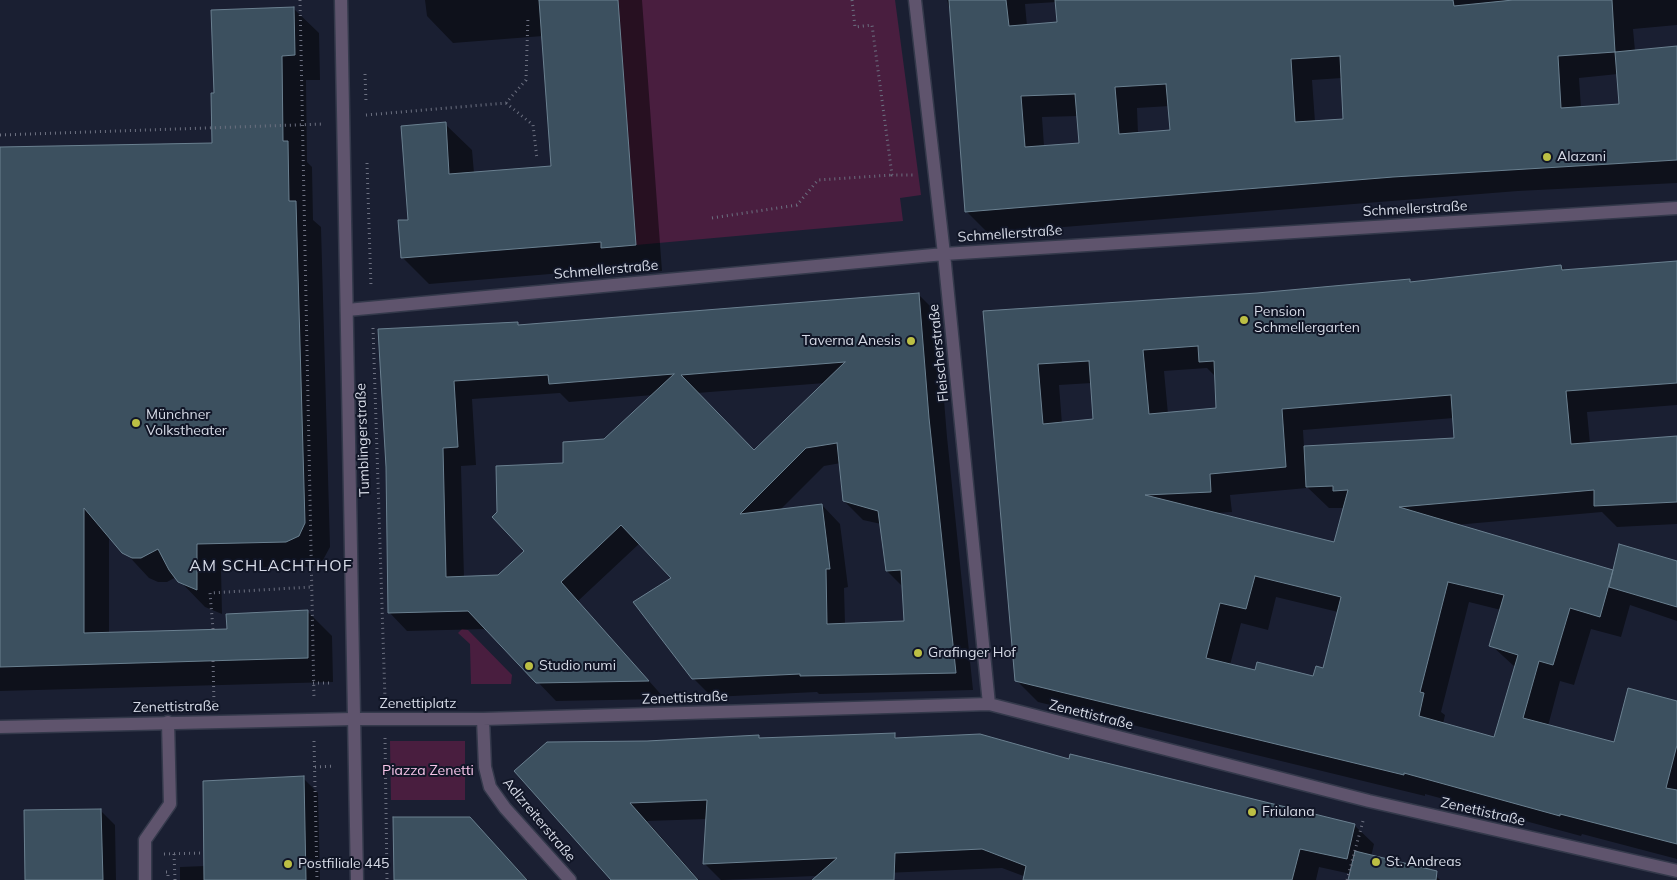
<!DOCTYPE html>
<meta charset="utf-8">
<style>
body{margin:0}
canvas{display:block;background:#1a1f32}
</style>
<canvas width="1677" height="880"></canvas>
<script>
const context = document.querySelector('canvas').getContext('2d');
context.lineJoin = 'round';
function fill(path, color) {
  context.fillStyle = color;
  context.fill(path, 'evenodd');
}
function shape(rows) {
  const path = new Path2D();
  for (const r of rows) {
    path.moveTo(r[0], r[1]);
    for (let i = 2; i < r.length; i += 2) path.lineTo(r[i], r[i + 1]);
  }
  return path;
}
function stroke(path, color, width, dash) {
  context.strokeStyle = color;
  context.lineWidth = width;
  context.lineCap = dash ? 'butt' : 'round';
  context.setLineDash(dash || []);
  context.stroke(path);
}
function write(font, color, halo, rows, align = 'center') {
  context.font = font + ' Mulish,sans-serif';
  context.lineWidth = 4;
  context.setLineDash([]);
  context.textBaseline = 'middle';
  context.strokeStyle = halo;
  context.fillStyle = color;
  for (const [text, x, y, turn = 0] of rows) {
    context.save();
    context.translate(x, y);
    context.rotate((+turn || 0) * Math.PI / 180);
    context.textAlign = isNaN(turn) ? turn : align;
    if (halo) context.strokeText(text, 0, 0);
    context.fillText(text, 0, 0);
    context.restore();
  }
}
fill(shape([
 [618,0,895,0,921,195,900,198,903,221,636,245],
 [462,629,468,630,512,675,511,684,471,684,470,644,458,633],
 [390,741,465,741,465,800,391,800]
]), '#491e3f');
fill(shape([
 [425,0,642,0,662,271,629,274,623,268,429,284,402,257,409,221,445,124,472,150,474,173,552,167,543,36,453,43,427,16],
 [947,0,1677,0,1677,25,1633,29,1635,51,1677,48,1677,183,1518,191,988,233,966,211,951,14],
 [1057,2,1058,23,1027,26,1025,4],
 [1618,74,1621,105,1581,108,1579,78],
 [1342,78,1345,120,1315,122,1312,80],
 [1170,106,1172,131,1138,133,1137,108],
 [1078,116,1080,144,1044,146,1042,117],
 [294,9,319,33,320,80,306,80,307,162,312,167,313,220,321,227,330,547,323,560,311,567,221,568,222,614,205,607,176,577,167,582,158,582,149,578,109,535,109,634,228,630,307,611,332,636,333,682,0,691,0,148,213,144,215,94],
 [1677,262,1677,405,1587,412,1590,444,1677,437,1677,524,1617,527,1602,512,1455,525,1614,573,1677,562,1677,621,1630,605,1621,637,1591,629,1574,685,1560,681,1548,726,1615,744,1677,702,1677,859,1582,834,1581,836,1425,794,1425,796,1038,702,1016,680,984,312,1257,294,1410,281,1412,283,1561,266,1565,270],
 [1207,368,1216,377,1217,409,1168,414,1164,371],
 [1092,383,1095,421,1062,424,1059,385],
 [1454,418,1455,439,1304,447,1303,430],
 [1306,486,1329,508,1345,508,1335,544,1216,513,1232,512,1230,495,1307,488],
 [1276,597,1338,612,1324,670,1314,677,1256,671,1230,665,1241,623,1268,630],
 [1469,602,1501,610,1491,645,1516,668,1495,738,1443,724,1445,715,1441,712],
 [918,294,937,313,947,437,973,690,819,694,817,692,712,697,693,678,673,578,640,543,578,601,665,699,556,701,487,629,407,631,389,612,387,467,380,330,517,323,520,326],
 [825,383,754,451,697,393],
 [560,393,569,402,653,395,605,441,526,551,499,576,464,578,461,466,476,465,472,399],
 [841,463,844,501,863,520,881,524,887,571,903,587,905,622,845,624,844,588,848,587,840,524,822,505,780,510,824,466],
 [894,735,898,739,1070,761,1354,825,1374,844,1371,857,1431,871,1440,880,1350,880,1351,874,1319,867,1316,880,1034,880,1002,868,721,880,704,863,707,819,647,821,699,880,612,880,515,772,647,742,758,736,761,739],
 [303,778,318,793,320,880,180,880,180,867,205,866],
 [100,810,115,825,116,880,27,880],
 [470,818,528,880,395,880]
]), '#0007');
const building = shape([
 [539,0,618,0,636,245,601,248,601,242,401,258,398,220,408,220,401,126,446,122,449,174,551,166,539,0],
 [949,0,1006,0,1009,26,1057,22,1055,0,1453,0,1454,6,1513,0,1612,0,1615,52,1677,46,1677,160,1393,177,965,212,949,0],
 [1615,52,1619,104,1561,108,1558,56,1615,52],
 [1340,56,1343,119,1295,122,1291,59,1340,56],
 [1166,84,1170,130,1119,134,1115,87,1166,84],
 [1075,94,1079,143,1025,147,1021,96,1075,94],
 [294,7,295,55,282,56,283,141,288,141,289,201,296,201,305,523,299,536,286,542,197,544,197,590,178,582,169,570,158,549,141,558,132,558,122,553,84,508,84,633,227,629,226,614,308,610,308,658,0,667,0,147,212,143,211,93,214,93,211,10,294,7],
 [1677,261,1677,383,1566,391,1571,444,1677,436,1677,502,1594,506,1594,490,1399,507,1613,570,1600,617,1570,608,1553,665,1539,661,1523,718,1614,742,1628,688,1677,701,1677,745,1666,788,1677,790,1677,844,1560,814,1560,816,1404,773,1404,775,1015,681,983,311,1257,293,1410,279,1410,282,1561,265,1562,270,1677,261],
 [1198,346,1199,362,1214,361,1216,408,1149,414,1143,350,1198,346],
 [1089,361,1093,419,1043,424,1038,364,1089,361],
 [1451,395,1454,438,1304,446,1306,487,1333,486,1333,491,1348,490,1334,542,1145,495,1211,492,1210,474,1286,467,1282,409,1451,395],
 [1255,576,1341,597,1323,668,1316,666,1313,676,1257,662,1255,670,1206,658,1220,603,1246,609,1255,576],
 [1448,582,1504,595,1489,646,1518,655,1494,737,1419,716,1424,693,1420,692,1448,582],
 [919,293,929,418,956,673,800,676,800,674,692,679,633,602,671,578,621,525,561,582,649,681,536,683,468,611,388,613,386,467,378,329,518,322,518,325,919,293],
 [845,362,754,450,681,375,730,371,845,362],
 [674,374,604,439,563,442,563,463,496,466,497,512,492,517,524,551,498,575,446,577,443,448,458,447,454,381,548,375,549,384,674,374],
 [837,443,843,501,878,511,886,571,901,570,904,621,827,624,826,569,830,569,822,504,740,514,806,448,837,443],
 [1619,544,1677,561,1677,607,1609,587,1619,544],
 [895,733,895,738,980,734,1069,759,1070,754,1355,824,1347,859,1300,849,1292,880,1023,880,1026,866,982,849,895,853,894,880,812,880,837,858,703,864,707,800,630,803,698,880,611,880,514,771,547,742,647,741,759,735,759,738,895,733],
 [304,776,306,880,204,880,203,781,304,776],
 [101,809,103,880,25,880,24,810,101,809],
 [393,817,470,817,527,880,394,880,393,817],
 [1355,851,1437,871,1436,880,1348,880,1355,851]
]);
fill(building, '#3c505f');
stroke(building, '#6a8090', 1);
const service = shape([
 [145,880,145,840,170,804,168,722]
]);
const minor = shape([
 [915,0,944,254,989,704],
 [347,310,944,254,1677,208],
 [483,719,485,767,490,787,505,808,570,880],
 [0,727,352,719,483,719,989,704,1369,801,1677,871]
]);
const tertiary = shape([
 [341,0,357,880]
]);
stroke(service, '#34394b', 15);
stroke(minor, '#34394b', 15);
stroke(tertiary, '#34394b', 15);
stroke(shape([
 [300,0,314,699],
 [852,0,855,27,872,25,892,175,915,175],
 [365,74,366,102],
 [506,103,533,125,537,159],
 [366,115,506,103,526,80,528,16],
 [0,135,324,124],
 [367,163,371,287],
 [712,218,797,205,818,180,892,175],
 [373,328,385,699],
 [213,629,210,593,311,587],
 [213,661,214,703],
 [313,683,333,683],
 [385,738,387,880],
 [314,741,317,880],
 [315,767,335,766],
 [164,854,204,853],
 [174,854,175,880],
 [166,872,168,872,168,880],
 [1347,880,1363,821]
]), '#6c7080', 3, [1, 4]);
stroke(service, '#5f546d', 12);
stroke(minor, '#5f546d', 12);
stroke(tertiary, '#5f546d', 12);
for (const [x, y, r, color] of [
 [1547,157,5,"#bcbf44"],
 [1244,320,5,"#bcbf44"],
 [911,341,5,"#bcbf44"],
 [136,423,5,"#bcbf44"],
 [918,653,5,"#bcbf44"],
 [529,666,5,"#bcbf44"],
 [1252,812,5,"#bcbf44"],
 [1376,862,5,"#bcbf44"],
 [288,864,5,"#bcbf44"]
]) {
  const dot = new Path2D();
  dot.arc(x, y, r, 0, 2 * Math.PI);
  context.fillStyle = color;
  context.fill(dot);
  stroke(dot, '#111627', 2);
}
write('14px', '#d7dbe7', '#111627', [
 ["Alazani",1557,157],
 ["Pension",1254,312],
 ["Schmellergarten",1254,328],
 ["Taverna Anesis",901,341,"right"],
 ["Münchner",146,415],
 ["Volkstheater",146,431],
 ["Grafinger Hof",928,653],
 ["Studio numi",539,666],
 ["Friulana",1262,812],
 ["St. Andreas",1386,862],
 ["Postfiliale 445",298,864]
], 'left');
write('14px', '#d7dbe7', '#111627', [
 ["Schmellerstraße",1415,209,-3],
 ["Schmellerstraße",1010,234,-4],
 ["Schmellerstraße",606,270,-5],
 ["Fleischerstraße",939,353,-96],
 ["Tumblingerstraße",363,440,-92],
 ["Zenettistraße",685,698,-2],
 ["Zenettiplatz",418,704],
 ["Zenettistraße",176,707,-1],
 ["Zenettistraße",1091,715,14],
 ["Zenettistraße",1483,812,13],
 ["Adlzreiterstraße",539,820,50]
]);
write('14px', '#f7c5e9', '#111627', [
 ["Piazza Zenetti",428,771]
]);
context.letterSpacing = '1px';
write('16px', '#d7dbe7', '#111627', [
 ["AM SCHLACHTHOF",271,566]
]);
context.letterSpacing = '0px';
</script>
